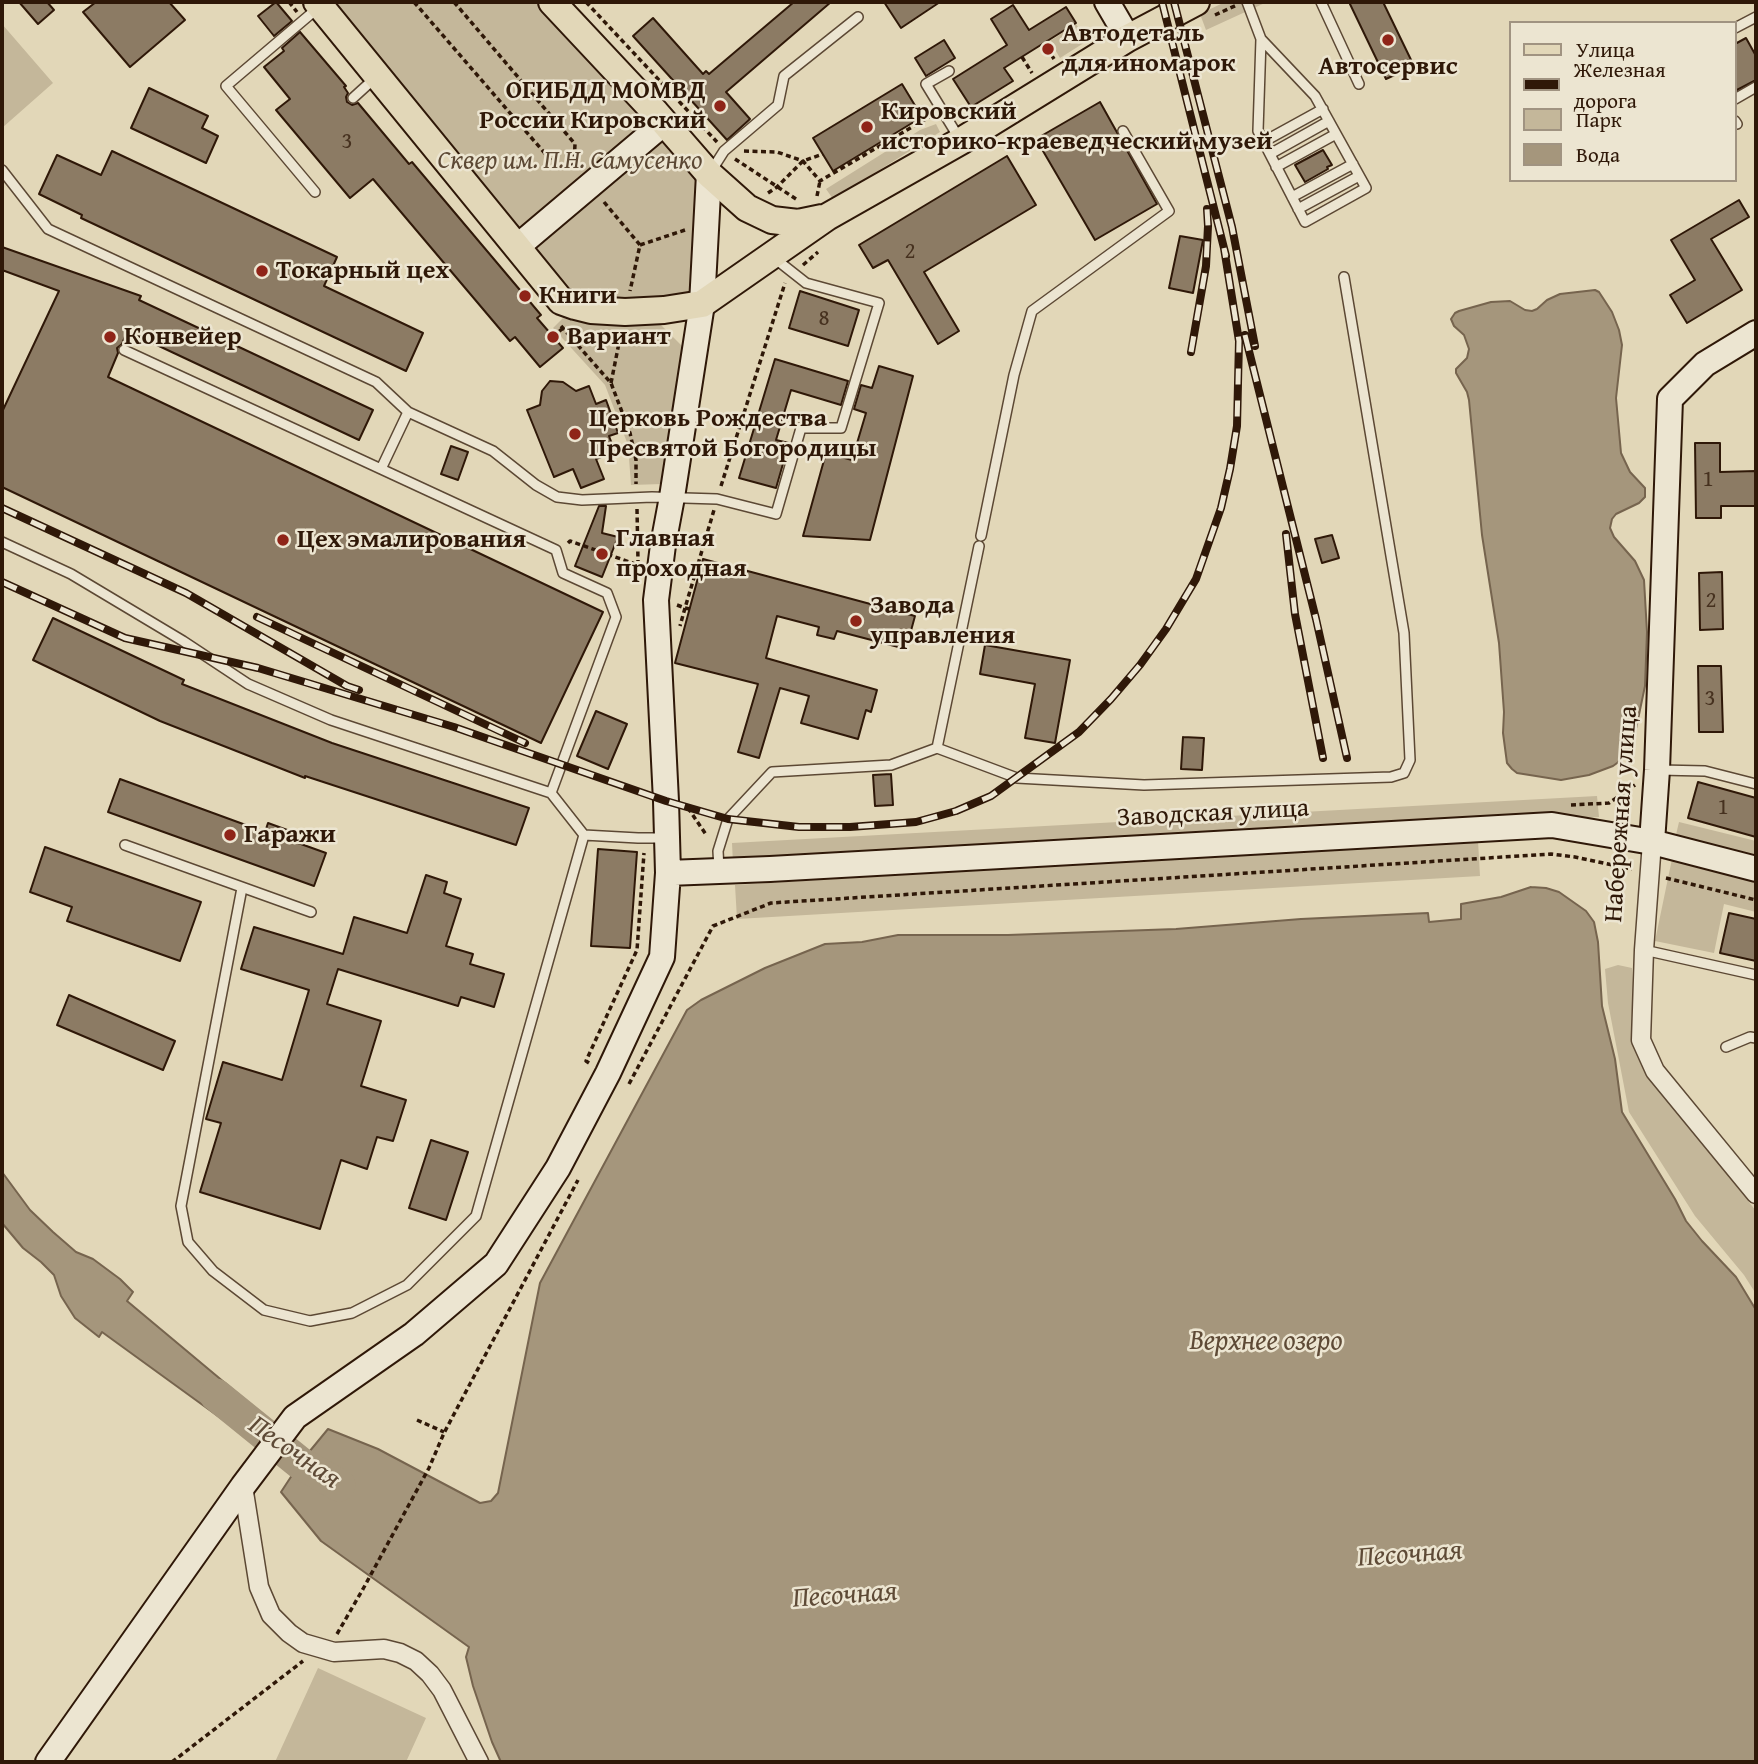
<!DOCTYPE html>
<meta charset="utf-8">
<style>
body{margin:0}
#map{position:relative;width:1758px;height:1764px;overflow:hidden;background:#e2d7b8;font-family:"Gentium Book Plus",serif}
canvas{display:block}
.frame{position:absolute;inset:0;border:4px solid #2f1808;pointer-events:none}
.legend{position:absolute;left:1509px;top:21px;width:228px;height:161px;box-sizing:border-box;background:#ece5d1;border:2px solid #a09381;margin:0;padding:9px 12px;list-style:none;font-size:21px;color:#2f1808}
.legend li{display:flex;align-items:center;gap:14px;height:35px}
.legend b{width:35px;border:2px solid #a09381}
</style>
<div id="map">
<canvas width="1758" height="1764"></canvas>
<div class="frame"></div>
<ul class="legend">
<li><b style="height:9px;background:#e2d7b8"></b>Улица</li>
<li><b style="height:9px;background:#2f1808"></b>Железная дорога</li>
<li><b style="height:19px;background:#c4b79a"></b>Парк</li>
<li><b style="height:19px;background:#a5967c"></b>Вода</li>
</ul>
</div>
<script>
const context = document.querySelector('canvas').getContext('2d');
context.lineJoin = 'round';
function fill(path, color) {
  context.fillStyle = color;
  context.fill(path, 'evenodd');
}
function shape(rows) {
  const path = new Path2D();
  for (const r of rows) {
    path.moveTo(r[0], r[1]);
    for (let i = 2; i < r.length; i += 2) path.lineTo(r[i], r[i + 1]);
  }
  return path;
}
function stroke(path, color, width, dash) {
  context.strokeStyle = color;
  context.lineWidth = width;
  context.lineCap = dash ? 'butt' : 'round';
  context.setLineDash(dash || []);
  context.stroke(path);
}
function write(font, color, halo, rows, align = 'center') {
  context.font = font + ' "Gentium Book Plus",serif';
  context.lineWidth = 5;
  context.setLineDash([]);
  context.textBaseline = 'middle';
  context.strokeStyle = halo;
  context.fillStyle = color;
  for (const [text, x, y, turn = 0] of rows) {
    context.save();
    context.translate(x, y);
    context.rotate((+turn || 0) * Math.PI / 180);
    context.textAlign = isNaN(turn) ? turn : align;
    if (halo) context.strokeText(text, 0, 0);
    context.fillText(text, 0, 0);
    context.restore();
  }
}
fill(shape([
 [335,2,535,2,687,166,690,169,687,172,691,172,699,181,690,293,661,299,594,299,572,293,571,288,566,289],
 [1225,2,1267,2,1206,30,1200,14],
 [2,24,53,83,2,128],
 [1076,24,1087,41,1060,58,1050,41],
 [936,124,940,132,833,199,826,189,920,130],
 [563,318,592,323,627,325,660,324,683,347,662,484,631,485,628,445,605,385,553,328],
 [1597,796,1599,817,733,864,732,843],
 [1679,822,1756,841,1756,859,1675,839],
 [1478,841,1480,876,737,919,735,885],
 [1672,859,1756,881,1756,912,1724,904,1714,953,1655,941],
 [1618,965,1632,968,1635,1042,1649,1075,1756,1211,1756,1294,1744,1275,1695,1216,1629,1112,1608,1003,1605,969],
 [318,1668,426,1718,406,1762,275,1762]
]), '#c4b79a');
const water = shape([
 [1595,290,1599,292,1612,312,1619,330,1622,345,1616,398,1621,453,1630,472,1645,488,1645,497,1639,503,1616,514,1612,519,1610,528,1614,537,1635,561,1644,580,1647,632,1645,686,1633,743,1624,758,1613,766,1589,775,1561,780,1517,773,1512,769,1507,763,1503,733,1504,712,1499,643,1482,535,1469,400,1467,392,1456,373,1456,369,1467,358,1469,349,1464,335,1454,326,1451,319,1455,313,1459,311,1491,302,1510,301,1525,310,1532,311,1537,309,1547,300,1560,294,1595,290],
 [1531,887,1546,888,1559,892,1586,911,1594,922,1598,942,1602,1006,1615,1059,1622,1112,1675,1199,1686,1221,1702,1241,1736,1277,1756,1310,1756,1762,501,1762,492,1742,473,1686,466,1657,469,1647,321,1541,281,1492,300,1463,328,1429,378,1449,480,1503,491,1501,498,1493,540,1283,687,1010,701,1000,765,968,825,944,862,942,898,935,1008,935,1176,929,1301,919,1428,913,1429,922,1461,919,1461,904,1501,897,1531,887],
 [2,1172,30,1210,53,1232,76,1252,93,1259,120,1279,133,1292,127,1301,261,1413,244,1435,102,1332,99,1337,75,1318,61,1296,54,1275,41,1262,23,1248,2,1223,2,1172]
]);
fill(water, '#a5967c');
stroke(water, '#76644e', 2);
stroke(shape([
 [216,1395,300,1463,339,1485]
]), '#a5967c', 33);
const building = shape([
 [19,2,47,2,54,10,38,24,19,2],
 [96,2,169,2,185,20,130,67,83,12,96,2],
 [276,2,292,21,274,36,258,16,276,2],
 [794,2,831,2,726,92,750,119,727,140,633,36,653,18,703,74,706,71,709,74,794,2],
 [884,2,940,2,901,28,884,2],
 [1349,2,1383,2,1414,66,1386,79,1349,2],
 [1013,5,1029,30,1066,7,1076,23,1004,68,1013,81,971,107,953,79,1007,45,991,19,1013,5],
 [300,32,346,86,344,87,348,93,346,97,347,102,352,105,358,103,409,164,412,162,541,315,537,318,563,348,540,367,515,337,510,341,373,179,350,198,276,110,290,99,264,67,284,51,282,48,300,32],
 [1746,38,1756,56,1756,80,1735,91,1735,44,1746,38],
 [944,40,955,58,926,76,915,58,944,40],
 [902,84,922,117,833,171,813,138,902,84],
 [149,88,208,116,202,128,218,136,206,163,131,128,149,88],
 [1100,102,1157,204,1095,240,1036,139,1100,102],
 [1323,150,1332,165,1327,167,1328,169,1305,182,1295,165,1323,150],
 [112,151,337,257,324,286,423,333,406,371,81,218,82,215,39,194,57,155,101,175,112,151],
 [1007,156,1036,205,924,272,959,331,938,344,888,260,873,268,859,245,1007,156],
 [1739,200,1749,217,1711,239,1742,290,1687,323,1670,295,1695,280,1671,240,1739,200],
 [1180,236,1203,240,1193,293,1169,288,1180,236],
 [2,247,141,296,139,300,373,410,359,440,127,331,122,344,117,348,118,353,108,377,603,612,541,743,2,487,2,412,59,291,2,270,2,247],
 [800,291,859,310,848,346,789,328,800,291],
 [775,359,848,381,841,405,791,390,776,440,789,443,776,488,739,478,775,359],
 [879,366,913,376,870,540,803,536,826,453,852,460,866,413,854,409,861,385,872,388,879,366],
 [550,381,563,382,576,391,589,386,596,404,606,400,618,433,609,436,615,452,596,459,604,479,581,488,573,469,554,477,527,410,540,405,542,391,550,381],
 [1695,443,1720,443,1720,472,1756,471,1756,506,1721,506,1721,518,1696,518,1695,443],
 [451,446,468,452,458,480,441,474,451,446],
 [599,506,606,506,602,533,618,537,602,577,575,566,599,506],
 [1332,535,1339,558,1322,563,1315,539,1332,535],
 [703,559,915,616,906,649,837,631,834,639,817,635,819,627,777,616,766,658,877,690,871,712,866,710,858,739,801,723,809,696,780,688,759,758,738,752,758,684,675,663,703,559],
 [1722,572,1723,629,1700,630,1699,573,1722,572],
 [53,618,184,680,182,684,332,743,529,808,516,845,305,776,305,778,160,721,33,660,53,618],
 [985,645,1070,660,1055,743,1025,738,1035,684,980,674,985,645],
 [1698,666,1721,666,1723,732,1699,732,1698,666],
 [596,711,627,724,608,769,577,756,596,711],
 [1183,737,1204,738,1202,770,1181,769,1183,737],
 [891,774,893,805,875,806,873,775,891,774],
 [120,779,265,832,268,823,290,831,287,839,326,853,314,886,108,812,120,779],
 [1698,782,1756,798,1756,837,1688,818,1698,782],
 [45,847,201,902,180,961,67,921,72,907,30,892,45,847],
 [598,849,637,852,630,948,591,946,598,849],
 [426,875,447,882,444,893,461,899,446,946,473,954,470,964,504,974,494,1007,461,997,458,1006,338,969,327,1004,381,1021,361,1086,406,1100,393,1141,377,1137,367,1169,341,1160,320,1229,200,1192,221,1123,206,1119,223,1062,282,1080,309,990,241,969,254,927,343,954,354,917,407,933,426,875],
 [1729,913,1756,919,1756,961,1720,953,1729,913],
 [69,995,175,1041,163,1070,57,1025,69,995],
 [431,1140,468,1152,446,1220,409,1208,431,1140]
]);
fill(building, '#8c7b64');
stroke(building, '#2f1808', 2);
const lane = shape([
 [1247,2,1261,39,1258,131,1305,222,1366,188,1315,96,1261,39],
 [1321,2,1359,84],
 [1735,28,1756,17],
 [949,71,926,84,959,138],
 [353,98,375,78],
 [1735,99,1756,87],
 [1735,121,1737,124],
 [1263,142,1323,109],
 [1270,154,1329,121],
 [1276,167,1336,134],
 [2,170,48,229,376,382,408,412],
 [710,173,724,151,778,105,784,76,858,17],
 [315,192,226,86,319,7],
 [1292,197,1353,164],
 [1298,209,1359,176],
 [124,350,556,550,563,573,607,593,616,617,551,793,584,835,638,838,666,838],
 [381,469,408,412,493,451,536,485,557,497,582,500,652,497,717,499,776,514,801,428,841,428,879,303,806,283,773,257],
 [981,536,1014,375,1032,311,1169,211,1123,131],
 [2,542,71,574,183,641,248,684,331,720,551,793],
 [937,748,979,546],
 [1659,770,1705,771,1756,784],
 [125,845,311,912],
 [719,869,718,851,728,819,772,772,891,765,937,748,1017,778,1144,785,1391,777,1404,773,1410,760,1404,633,1344,277],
 [242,888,181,1206,188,1242,213,1271,264,1310,310,1321,352,1313,407,1285,476,1216,584,835],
 [1644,950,1756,975],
 [1726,1047,1750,1037,1756,1038]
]);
const street = shape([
 [1652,842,1644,950,1641,1040,1655,1071,1756,1194],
 [243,1486,259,1587,271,1615,289,1633,303,1643,334,1652,384,1649,400,1653,416,1661,430,1674,442,1690,479,1762]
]);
const secondary = shape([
 [1107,2,1128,38],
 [517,247,664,123],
 [1652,842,1657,770,1670,399,1705,364,1756,333],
 [668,873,770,869,1552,825,1652,842,1756,869],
 [48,1762,243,1486,295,1417,414,1334,496,1264,558,1168,608,1073,662,957,668,873,666,801,656,600,663,545,672,497,702,304,709,174]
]);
const primary = shape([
 [317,2,561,301,575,306,591,310,625,312,664,310,702,304,827,217,961,141,1128,38,1196,2],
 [552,2,656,113,709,174,747,208,772,220,798,223,822,218]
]);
stroke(lane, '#5c4834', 12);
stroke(street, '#5c4834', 21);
stroke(secondary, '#2f1808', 28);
stroke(primary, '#2f1808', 30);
stroke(shape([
 [289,2,297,12],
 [414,2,555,165,574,165],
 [454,2,575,144,574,165,577,169],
 [586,2,717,142],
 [1215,15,1237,5],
 [1048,49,1054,59],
 [1022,57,1032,73],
 [698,122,705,116],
 [744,151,777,152,803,161,820,181,931,116],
 [735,159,796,199],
 [768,193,777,187,803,161,823,154],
 [817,196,820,181],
 [604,202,640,245,630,291],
 [640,245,685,230],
 [803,265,818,252],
 [561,326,611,383,630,433,636,460,636,484],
 [553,337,563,328],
 [611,383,621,333],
 [721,486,785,283],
 [637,509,638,561],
 [568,543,570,541,638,565],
 [677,605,685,608,680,626],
 [690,609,685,608,714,510],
 [1571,805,1609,803,1635,785],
 [688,808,707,836],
 [1666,878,1756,900],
 [589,1063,586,1061,637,950,644,853],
 [629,1084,713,926,771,903,1551,854,1575,857,1632,869],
 [417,1420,444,1432],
 [337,1634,363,1589,429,1468,444,1433,578,1180],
 [172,1762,303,1661]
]), '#2f1808', 3.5, [5, 3.5]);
stroke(lane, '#ece5d1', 9);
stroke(street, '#ece5d1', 18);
stroke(secondary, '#ece5d1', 24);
stroke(primary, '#e2d7b8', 26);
const rail = shape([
 [1162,2,1226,256],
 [1174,2,1232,227,1255,346],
 [1245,335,1316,619,1347,758],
 [1191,352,1206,266,1208,226,1207,209],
 [2,508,186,593,347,686,359,690],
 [1286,534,1295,614,1323,758],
 [2,582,125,638,258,668,454,727,666,801,728,819,799,827,850,827,916,822,956,811,991,796,1079,732,1111,699,1140,665,1166,629,1196,579,1221,508,1230,469,1237,426,1239,341,1224,248],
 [257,617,525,743]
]);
stroke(rail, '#2f1808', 8);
stroke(rail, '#ece5d1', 5, [16]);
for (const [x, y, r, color] of [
 [1388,40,7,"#8f2418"],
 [1048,49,7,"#8f2418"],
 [720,106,7,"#8f2418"],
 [867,127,7,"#8f2418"],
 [262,271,7,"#8f2418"],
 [525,296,7,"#8f2418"],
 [110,337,7,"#8f2418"],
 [553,337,7,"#8f2418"],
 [575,434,7,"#8f2418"],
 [283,540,7,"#8f2418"],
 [602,554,7,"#8f2418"],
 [856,621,7,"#8f2418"],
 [230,835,7,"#8f2418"]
]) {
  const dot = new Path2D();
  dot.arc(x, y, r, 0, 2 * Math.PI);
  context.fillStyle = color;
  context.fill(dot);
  stroke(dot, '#ece5d1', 2.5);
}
write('23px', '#46311f', null, [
 ["3",347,142],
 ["2",910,252],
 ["8",824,319],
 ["1",1708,480],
 ["2",1711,601],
 ["3",1710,699],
 ["1",1723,808]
]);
write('bold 26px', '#2f1808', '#ece5d1', [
 ["Автодеталь",1062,34],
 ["для иномарок",1062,64],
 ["Автосервис",1388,67,"center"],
 ["ОГИБДД МОМВД",706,91,"right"],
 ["России Кировский",706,121,"right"],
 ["Кировский",881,112],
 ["историко-краеведческий музей",881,142],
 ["Токарный цех",276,271],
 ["Книги",539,296],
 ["Конвейер",124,337],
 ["Вариант",567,337],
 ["Церковь Рождества",589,419],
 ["Пресвятой Богородицы",589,449],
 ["Главная",616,539],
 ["проходная",616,569],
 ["Цех эмалирования",297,540],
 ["Завода",870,606],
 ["управления",870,636],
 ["Гаражи",244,835]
], 'left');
write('italic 26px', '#5c4834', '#ece5d1', [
 ["Сквер им. П.Н. Самусенко",570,161]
]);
write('26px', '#2f1808', '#ece5d1', [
 ["Заводская улица",1213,814,-3],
 ["Набережная улица",1622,814,-86]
]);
write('italic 28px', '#5e4a36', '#ece5d1', [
 ["Верхнее озеро",1266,1342],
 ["Песочная",294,1453,35],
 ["Песочная",1410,1555,-4],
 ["Песочная",845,1596,-4]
]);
</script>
